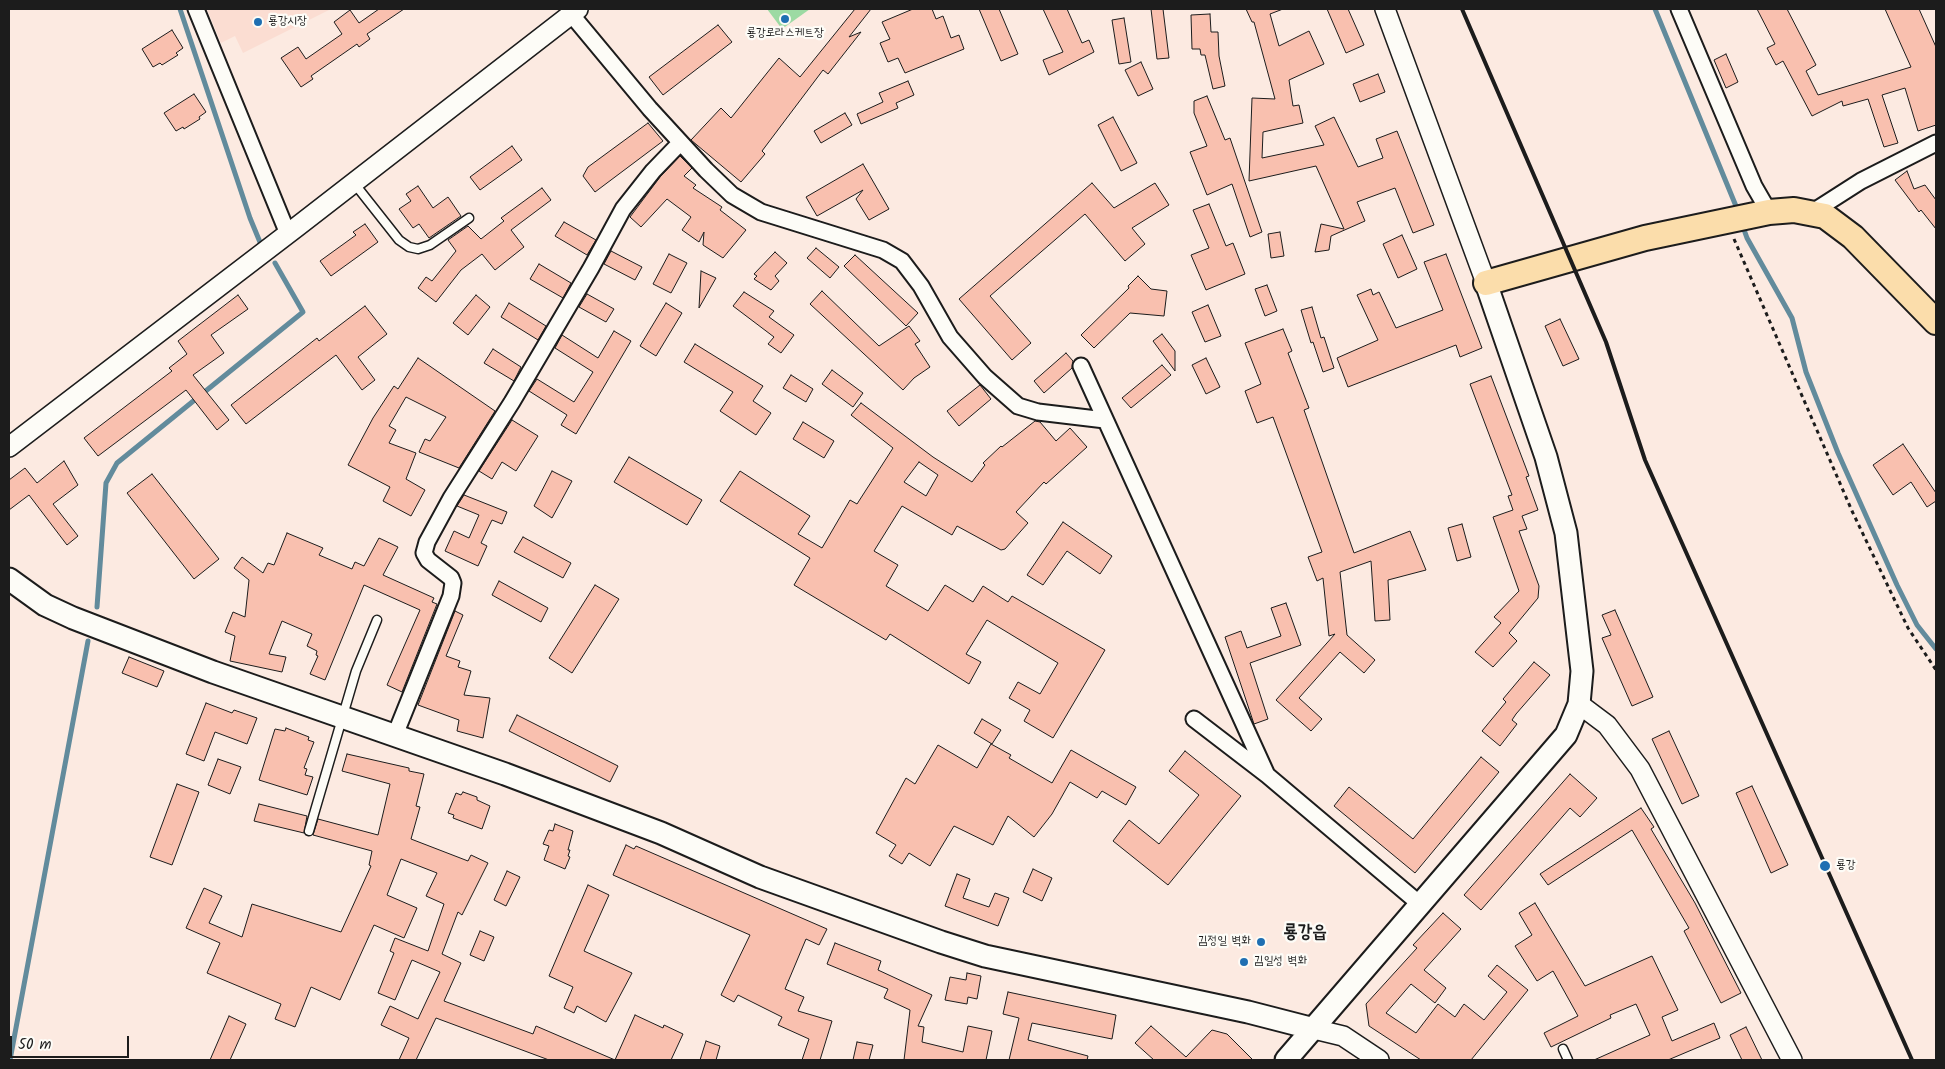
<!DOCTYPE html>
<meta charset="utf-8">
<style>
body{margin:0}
#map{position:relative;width:1945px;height:1069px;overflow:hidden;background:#fceae1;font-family:Kalam,sans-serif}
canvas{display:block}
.frame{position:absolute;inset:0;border:10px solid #1c1c1c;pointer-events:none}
.scale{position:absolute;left:10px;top:1036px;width:119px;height:22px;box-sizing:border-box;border:2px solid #1c1c1c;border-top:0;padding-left:6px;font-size:15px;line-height:18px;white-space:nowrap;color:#1c1c1c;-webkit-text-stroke:4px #fdfcf7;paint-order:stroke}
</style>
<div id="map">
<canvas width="1945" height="1069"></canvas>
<div class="frame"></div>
<div class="scale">50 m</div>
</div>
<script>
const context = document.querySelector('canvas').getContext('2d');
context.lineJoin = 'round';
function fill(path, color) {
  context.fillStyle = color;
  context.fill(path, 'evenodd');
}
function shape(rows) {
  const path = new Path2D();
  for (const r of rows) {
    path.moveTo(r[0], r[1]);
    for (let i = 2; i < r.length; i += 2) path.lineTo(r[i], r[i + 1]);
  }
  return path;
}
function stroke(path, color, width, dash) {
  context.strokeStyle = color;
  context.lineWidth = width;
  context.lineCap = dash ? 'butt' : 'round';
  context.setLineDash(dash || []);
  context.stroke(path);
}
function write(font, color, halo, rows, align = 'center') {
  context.font = font + ' Kalam,"Poor Story",sans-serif';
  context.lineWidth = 4.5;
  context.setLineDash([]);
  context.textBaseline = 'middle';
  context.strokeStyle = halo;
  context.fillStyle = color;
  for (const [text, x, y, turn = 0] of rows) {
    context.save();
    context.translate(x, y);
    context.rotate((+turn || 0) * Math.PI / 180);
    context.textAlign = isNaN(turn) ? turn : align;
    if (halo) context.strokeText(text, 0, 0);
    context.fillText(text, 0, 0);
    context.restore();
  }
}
fill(shape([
 [207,9,331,9,243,53,235,36,221,43]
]), '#fbddd2');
fill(shape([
 [767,9,810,9,782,29]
]), '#9cdaa3');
stroke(shape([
 [180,9,250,218,262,247],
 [1655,9,1738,211],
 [1742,224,1747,238,1792,318,1806,372,1838,453,1897,585,1917,625,1936,649],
 [97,607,106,483,117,463,303,312,275,263],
 [10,1060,88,641]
]), '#628b9c', 5);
const building = shape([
 [379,9,404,9,367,34,370,39,359,47,357,44,311,76,313,79,301,87,281,58,298,47,306,59,342,34,334,22,350,10,359,23,379,9],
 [855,9,871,9,849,37,861,32,828,74,823,70,762,151,765,154,741,182,691,140,721,108,731,118,779,58,800,77,855,9],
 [913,9,932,9,936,19,943,16,951,38,959,35,964,49,905,73,898,58,888,62,880,43,890,39,882,22,913,9],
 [979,9,999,9,1018,54,1001,61,979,9],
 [1043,9,1067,9,1082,43,1089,40,1094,52,1049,75,1043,60,1063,52,1043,9],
 [1151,9,1163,9,1169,58,1157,59,1151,9],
 [1246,9,1283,9,1270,14,1279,46,1309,31,1324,64,1289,80,1293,106,1299,105,1303,123,1263,132,1262,158,1324,145,1315,126,1334,117,1358,167,1383,158,1376,139,1397,131,1434,225,1413,233,1395,188,1357,202,1365,221,1331,236,1329,250,1315,252,1321,224,1344,229,1316,166,1249,181,1252,98,1275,99,1254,22,1252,22,1246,9],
 [1327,9,1348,9,1364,45,1346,53,1327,9],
 [1757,9,1787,9,1816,65,1806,71,1818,95,1911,67,1885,9,1919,9,1936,47,1936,125,1918,131,1905,88,1882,95,1898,143,1884,147,1868,99,1843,106,1842,101,1812,116,1783,61,1776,65,1767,48,1775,44,1757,9],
 [1210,14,1211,32,1218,32,1219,56,1225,86,1213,89,1205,55,1201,55,1200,49,1192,49,1191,15,1210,14],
 [1124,18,1131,62,1119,64,1112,20,1124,18],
 [718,25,732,42,663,95,649,77,718,25],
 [172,30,183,48,176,53,178,55,162,65,160,63,153,67,142,49,172,30],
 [1726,54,1738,82,1726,88,1714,60,1726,54],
 [1141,62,1153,89,1138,96,1125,70,1141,62],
 [1378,74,1385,92,1360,102,1353,84,1378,74],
 [908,81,914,95,896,103,898,108,861,124,857,114,883,102,879,93,908,81],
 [194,94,206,112,199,117,200,119,184,129,183,127,176,131,164,113,194,94],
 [1207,96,1225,140,1230,138,1262,232,1250,237,1232,184,1207,195,1190,152,1207,146,1194,113,1194,101,1207,96],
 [845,113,852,125,821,143,814,131,845,113],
 [1113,117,1137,163,1121,171,1098,125,1113,117],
 [648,123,663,141,595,192,583,176,588,167,648,123],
 [512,146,522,160,480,190,470,177,512,146],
 [680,156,692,168,684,176,696,185,693,188,722,207,720,210,746,230,723,258,703,245,704,232,699,242,682,230,691,217,667,199,641,227,630,217,660,177,680,156],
 [863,164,889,209,869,220,856,199,863,190,817,216,806,197,863,164],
 [1907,171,1914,189,1925,185,1936,200,1936,229,1921,210,1919,212,1895,180,1907,171],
 [1092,183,1114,208,1155,183,1169,205,1132,228,1145,244,1125,261,1085,214,990,296,1031,343,1012,360,959,299,1092,183],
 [418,186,433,208,448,197,461,216,429,238,419,224,413,228,399,209,411,201,406,194,418,186],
 [542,188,551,200,511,230,524,247,495,270,482,254,461,270,436,302,418,288,426,277,432,281,456,251,448,240,468,226,481,239,504,221,501,218,542,188],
 [1209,204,1226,246,1233,243,1245,274,1206,290,1191,255,1209,248,1193,210,1209,204],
 [564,222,596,240,587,255,555,236,564,222],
 [365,224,378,242,331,276,320,261,356,235,353,232,365,224],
 [1280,232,1284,256,1271,258,1268,234,1280,232],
 [1402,235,1417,269,1398,278,1383,244,1402,235],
 [816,248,839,267,830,278,807,258,816,248],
 [611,251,642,267,635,280,604,264,611,251],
 [775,252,787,263,775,276,779,281,771,290,754,279,757,276,754,274,775,252],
 [669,254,687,263,671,293,653,284,669,254],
 [1446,254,1482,348,1460,357,1456,345,1348,387,1337,358,1378,340,1357,295,1371,289,1373,295,1379,292,1396,328,1443,310,1424,262,1446,254],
 [855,255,918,313,906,326,844,266,855,255],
 [539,264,571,283,563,298,530,279,539,264],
 [701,271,716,278,699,308,701,271],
 [1138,276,1151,289,1167,291,1164,316,1130,313,1094,348,1081,335,1129,288,1128,286,1138,276],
 [1267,285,1277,311,1265,316,1255,289,1267,285],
 [822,291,879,346,909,326,920,341,915,344,930,367,914,378,903,390,810,304,822,291],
 [744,292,774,311,769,317,794,335,781,353,768,344,774,337,733,306,744,292],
 [587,294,614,309,606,322,579,307,587,294],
 [238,295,248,309,211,335,224,353,193,375,229,420,217,430,186,390,98,456,84,438,172,371,169,368,187,354,178,341,238,295],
 [476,295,490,307,468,335,453,323,476,295],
 [509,303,546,326,538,340,501,317,509,303],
 [666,303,682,313,656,356,640,346,666,303],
 [1208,305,1221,336,1205,342,1192,312,1208,305],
 [365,306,387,334,358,357,375,380,362,390,336,355,246,424,231,405,317,338,319,341,365,306],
 [1312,307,1321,338,1324,337,1334,368,1323,372,1313,342,1311,343,1301,310,1312,307],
 [1560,319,1579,359,1563,366,1545,326,1560,319],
 [1283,329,1292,351,1288,353,1309,408,1304,410,1354,553,1410,531,1426,570,1388,580,1390,620,1375,621,1371,561,1340,572,1347,635,1375,660,1364,673,1340,652,1299,698,1322,719,1311,731,1276,700,1335,634,1329,636,1323,578,1317,581,1308,557,1322,552,1273,417,1257,423,1245,391,1261,384,1245,343,1283,329],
 [614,331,631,341,576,434,561,425,567,415,529,391,537,379,574,402,593,372,555,348,562,335,598,358,614,331],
 [1162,334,1175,351,1175,371,1153,341,1162,334],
 [695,344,763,386,753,401,771,413,756,435,720,411,733,392,684,362,695,344],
 [493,349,521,367,514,381,484,363,493,349],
 [1066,353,1073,361,1072,368,1044,393,1034,381,1066,353],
 [418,358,495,411,459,468,419,452,425,439,430,441,446,417,406,397,389,426,396,430,389,443,416,453,406,479,425,490,411,516,383,501,390,487,348,465,373,418,394,386,398,389,418,358],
 [1206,358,1220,387,1206,394,1192,365,1206,358],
 [1162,365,1171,375,1131,408,1122,398,1162,365],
 [832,370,863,393,853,407,822,384,832,370],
 [791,375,813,389,806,402,783,388,791,375],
 [1491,376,1529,476,1526,477,1538,510,1522,516,1527,529,1519,531,1539,586,1538,598,1509,633,1517,641,1493,667,1475,652,1501,623,1494,617,1519,591,1493,517,1513,510,1508,496,1512,495,1470,384,1491,376],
 [980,385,991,399,959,426,947,411,980,385],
 [861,403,933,457,972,482,985,465,983,463,1001,446,1002,447,1035,421,1040,422,1056,441,1070,428,1087,447,1046,484,1044,482,1016,512,1028,523,1005,549,1001,550,957,526,952,535,902,506,874,551,898,565,886,586,928,611,945,585,973,602,983,586,1008,602,1012,596,1105,650,1053,738,1024,721,1030,710,1009,698,1018,682,1040,694,1058,663,987,620,966,654,981,662,969,684,890,634,886,640,794,585,810,558,720,501,740,471,810,516,798,534,822,548,850,500,857,504,893,448,851,415,861,403],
 [919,462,938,475,926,496,904,482,919,462],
 [512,420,538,436,516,471,502,462,492,479,479,471,512,420],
 [803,422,834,441,824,458,793,439,803,422],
 [1903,444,1936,493,1936,501,1927,507,1911,482,1893,495,1873,465,1903,444],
 [629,457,702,500,687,525,614,482,629,457],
 [64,461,78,485,53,504,78,536,67,545,29,495,9,510,9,480,25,468,37,483,64,461],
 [552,471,572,481,552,518,534,506,552,471],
 [152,474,219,559,194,579,127,493,152,474],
 [464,495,507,512,502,524,492,520,481,543,487,546,478,566,445,551,454,531,469,538,479,515,457,506,464,495],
 [1063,522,1112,556,1100,574,1067,551,1043,585,1027,575,1063,522],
 [1462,524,1471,557,1457,561,1448,528,1462,524],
 [287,533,323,548,319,555,352,569,355,562,364,566,379,538,398,547,383,575,434,598,432,602,437,604,402,692,387,685,420,610,364,585,325,680,310,674,318,656,316,655,317,651,307,646,312,634,282,621,269,654,286,657,282,672,230,661,235,636,225,632,233,612,245,617,249,580,234,568,242,557,263,573,268,563,274,565,287,533],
 [523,537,571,563,563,578,514,552,523,537],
 [499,581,548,608,541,622,492,595,499,581],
 [595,585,619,599,572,673,549,658,595,585],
 [1286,603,1301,645,1250,663,1268,719,1254,724,1225,637,1241,631,1247,648,1281,636,1271,608,1286,603],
 [1615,610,1653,697,1632,706,1602,638,1611,635,1602,615,1615,610],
 [455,611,463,615,446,656,460,661,458,667,471,671,464,695,490,698,483,738,457,731,459,720,418,705,455,611],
 [129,657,164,671,157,687,122,673,129,657],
 [1534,662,1550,675,1516,714,1512,720,1517,724,1500,746,1482,731,1506,702,1503,699,1534,662],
 [206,703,227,711,232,713,234,710,257,718,247,744,215,732,204,761,186,754,206,703],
 [517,715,618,766,610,782,509,731,517,715],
 [982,719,1001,730,992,744,974,733,982,719],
 [286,728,309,737,308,740,314,742,304,768,307,769,305,775,313,777,307,795,259,780,275,729,285,731,286,728],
 [1669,731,1699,796,1682,804,1652,739,1669,731],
 [991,744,1011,755,1009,758,1052,783,1071,750,1136,787,1126,805,1102,791,1097,798,1070,782,1052,814,1034,837,1008,816,993,845,954,826,930,866,909,853,902,864,889,856,896,845,876,833,906,778,915,784,938,745,977,768,991,744],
 [1185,751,1241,796,1168,885,1113,841,1129,820,1159,844,1199,795,1169,771,1185,751],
 [347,754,409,768,409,771,424,774,416,806,420,807,411,839,468,861,471,855,488,863,462,915,458,912,442,954,461,963,444,1001,533,1034,536,1026,615,1060,549,1060,436,1018,416,1060,399,1060,409,1038,381,1025,390,1006,418,1019,440,972,412,960,395,1000,378,993,394,953,390,951,395,938,428,951,444,904,426,896,437,873,401,859,387,895,417,908,404,938,374,925,340,1000,311,987,295,1027,275,1019,281,1004,207,973,220,943,186,928,204,888,222,896,209,923,242,937,252,904,341,932,371,866,369,865,372,851,313,835,318,819,378,835,390,784,342,771,347,754],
 [1481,757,1499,772,1415,873,1334,806,1349,787,1413,839,1481,757],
 [218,759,241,767,230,794,208,785,218,759],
 [1570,774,1597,798,1580,817,1570,808,1481,910,1464,895,1570,774],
 [177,784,199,792,172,865,150,857,177,784],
 [1752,786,1788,865,1771,873,1736,793,1752,786],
 [463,792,477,797,477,800,490,806,482,829,453,818,454,815,448,813,456,793,461,795,463,792],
 [259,804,307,816,304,833,254,821,259,804],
 [1641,808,1654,827,1651,829,1695,903,1741,993,1721,1003,1684,931,1689,928,1632,830,1548,885,1540,874,1641,808],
 [555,824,573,831,568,850,570,850,568,856,570,857,565,869,544,860,549,846,543,844,549,830,553,831,555,824],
 [626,845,634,849,636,846,827,929,819,945,806,939,785,989,804,997,798,1011,832,1021,820,1060,802,1060,809,1039,778,1025,782,1017,738,995,734,1002,721,995,750,935,613,875,626,845],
 [1033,869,1052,878,1042,901,1023,892,1033,869],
 [507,871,520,877,506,906,494,900,507,871],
 [957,874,970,879,963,898,989,907,995,893,1009,898,998,926,945,906,957,874],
 [588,885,609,895,584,951,632,973,606,1022,577,1006,574,1013,564,1008,573,987,549,976,588,885],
 [1535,903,1585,986,1652,956,1678,1010,1662,1017,1672,1041,1714,1023,1720,1038,1668,1060,1594,1060,1650,1035,1636,1004,1610,1015,1611,1018,1551,1047,1544,1033,1578,1016,1553,971,1537,981,1515,946,1532,935,1519,913,1535,903],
 [1443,913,1461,929,1424,970,1446,988,1435,1003,1411,984,1386,1013,1416,1033,1438,1004,1455,1017,1464,1004,1484,1020,1507,992,1488,976,1497,965,1528,990,1471,1060,1421,1060,1369,1026,1366,1004,1417,948,1413,945,1443,913],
 [480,931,494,937,484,961,470,955,480,931],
 [835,943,881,961,878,970,932,995,918,1026,924,1027,922,1042,963,1052,968,1026,992,1031,986,1060,904,1060,910,1010,884,998,888,989,827,964,835,943],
 [967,973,981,976,977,999,968,997,967,1004,945,1000,950,977,966,980,967,973],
 [1008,992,1116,1015,1112,1039,1032,1023,1028,1040,1088,1056,1087,1060,1009,1060,1019,1018,1003,1014,1008,992],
 [635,1015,663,1028,664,1025,683,1034,671,1060,615,1060,635,1015],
 [229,1016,246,1024,230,1060,210,1060,229,1016],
 [1151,1026,1186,1057,1212,1030,1227,1034,1253,1060,1154,1060,1135,1043,1151,1026],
 [1746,1027,1762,1060,1742,1060,1730,1035,1746,1027],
 [706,1041,720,1046,716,1060,700,1060,706,1041],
 [857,1042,873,1045,869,1060,853,1060,857,1042]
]);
fill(building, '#f9c0af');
stroke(building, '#1c1c1c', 1);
const service = shape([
 [354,183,399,240,409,247,418,249,430,245,469,218],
 [309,831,356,671,377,620],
 [1563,1049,1568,1060]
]);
const minor = shape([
 [196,9,288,234],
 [1679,9,1754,186,1769,212],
 [571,14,650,109,706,170,732,195,761,212,883,250,902,261,921,286,950,337,985,377,1018,406,1038,412,1105,420],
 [1811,213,1861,181,1936,143],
 [1081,366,1267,775],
 [1194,719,1267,775,1421,905],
 [395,735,451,596,453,583,451,578,428,560,424,553,427,542,451,498,512,402,591,268,623,209,653,171,680,143]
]);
const tertiary = shape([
 [1385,9,1486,283],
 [9,447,298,226,578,9],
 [1579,704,1607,725,1640,769,1792,1060],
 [1314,1029,1343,1036,1379,1060]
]);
const secondary = shape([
 [9,579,45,605,73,618,213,672,505,774,661,833,760,877,941,942,985,956,1248,1012,1314,1029],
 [1286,1060,1566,735,1579,704,1582,671,1566,533,1546,457,1486,283]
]);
const primary = shape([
 [1486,283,1645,238,1769,212,1794,210,1825,216,1853,237,1936,322]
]);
stroke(service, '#1c1c1c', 11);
stroke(minor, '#1c1c1c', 19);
stroke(tertiary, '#1c1c1c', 22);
stroke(secondary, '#1c1c1c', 25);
stroke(primary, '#1c1c1c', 28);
stroke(shape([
 [1734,239,1852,511,1908,628,1936,670]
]), '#1c1c1c', 3, [4, 4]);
stroke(service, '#fdfcf7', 8);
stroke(minor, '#fdfcf7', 15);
stroke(tertiary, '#fdfcf7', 19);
stroke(secondary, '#fdfcf7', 21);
stroke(primary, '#fbddab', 24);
stroke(shape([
 [1462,9,1606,342,1645,460,1912,1060]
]), '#1c1c1c', 4);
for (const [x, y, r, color] of [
 [785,19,5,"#1f6fb2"],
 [258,22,5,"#1f6fb2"],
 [1825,866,6,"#1f6fb2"],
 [1261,942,5,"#1f6fb2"],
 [1244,962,5,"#1f6fb2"]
]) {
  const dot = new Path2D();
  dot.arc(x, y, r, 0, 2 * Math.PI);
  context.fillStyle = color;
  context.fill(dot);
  stroke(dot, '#fdfcf7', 2);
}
write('12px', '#1c1c1c', '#fdfcf7', [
 ["룡강시장",268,22],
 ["룡강로라스케트장",785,34,"center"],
 ["룡강",1836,866],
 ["김정일 벽화",1251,942,"right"],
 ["김일성 벽화",1254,962]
], 'left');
write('bold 18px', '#1c1c1c', '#fdfcf7', [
 ["룡강읍",1305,934]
]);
</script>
